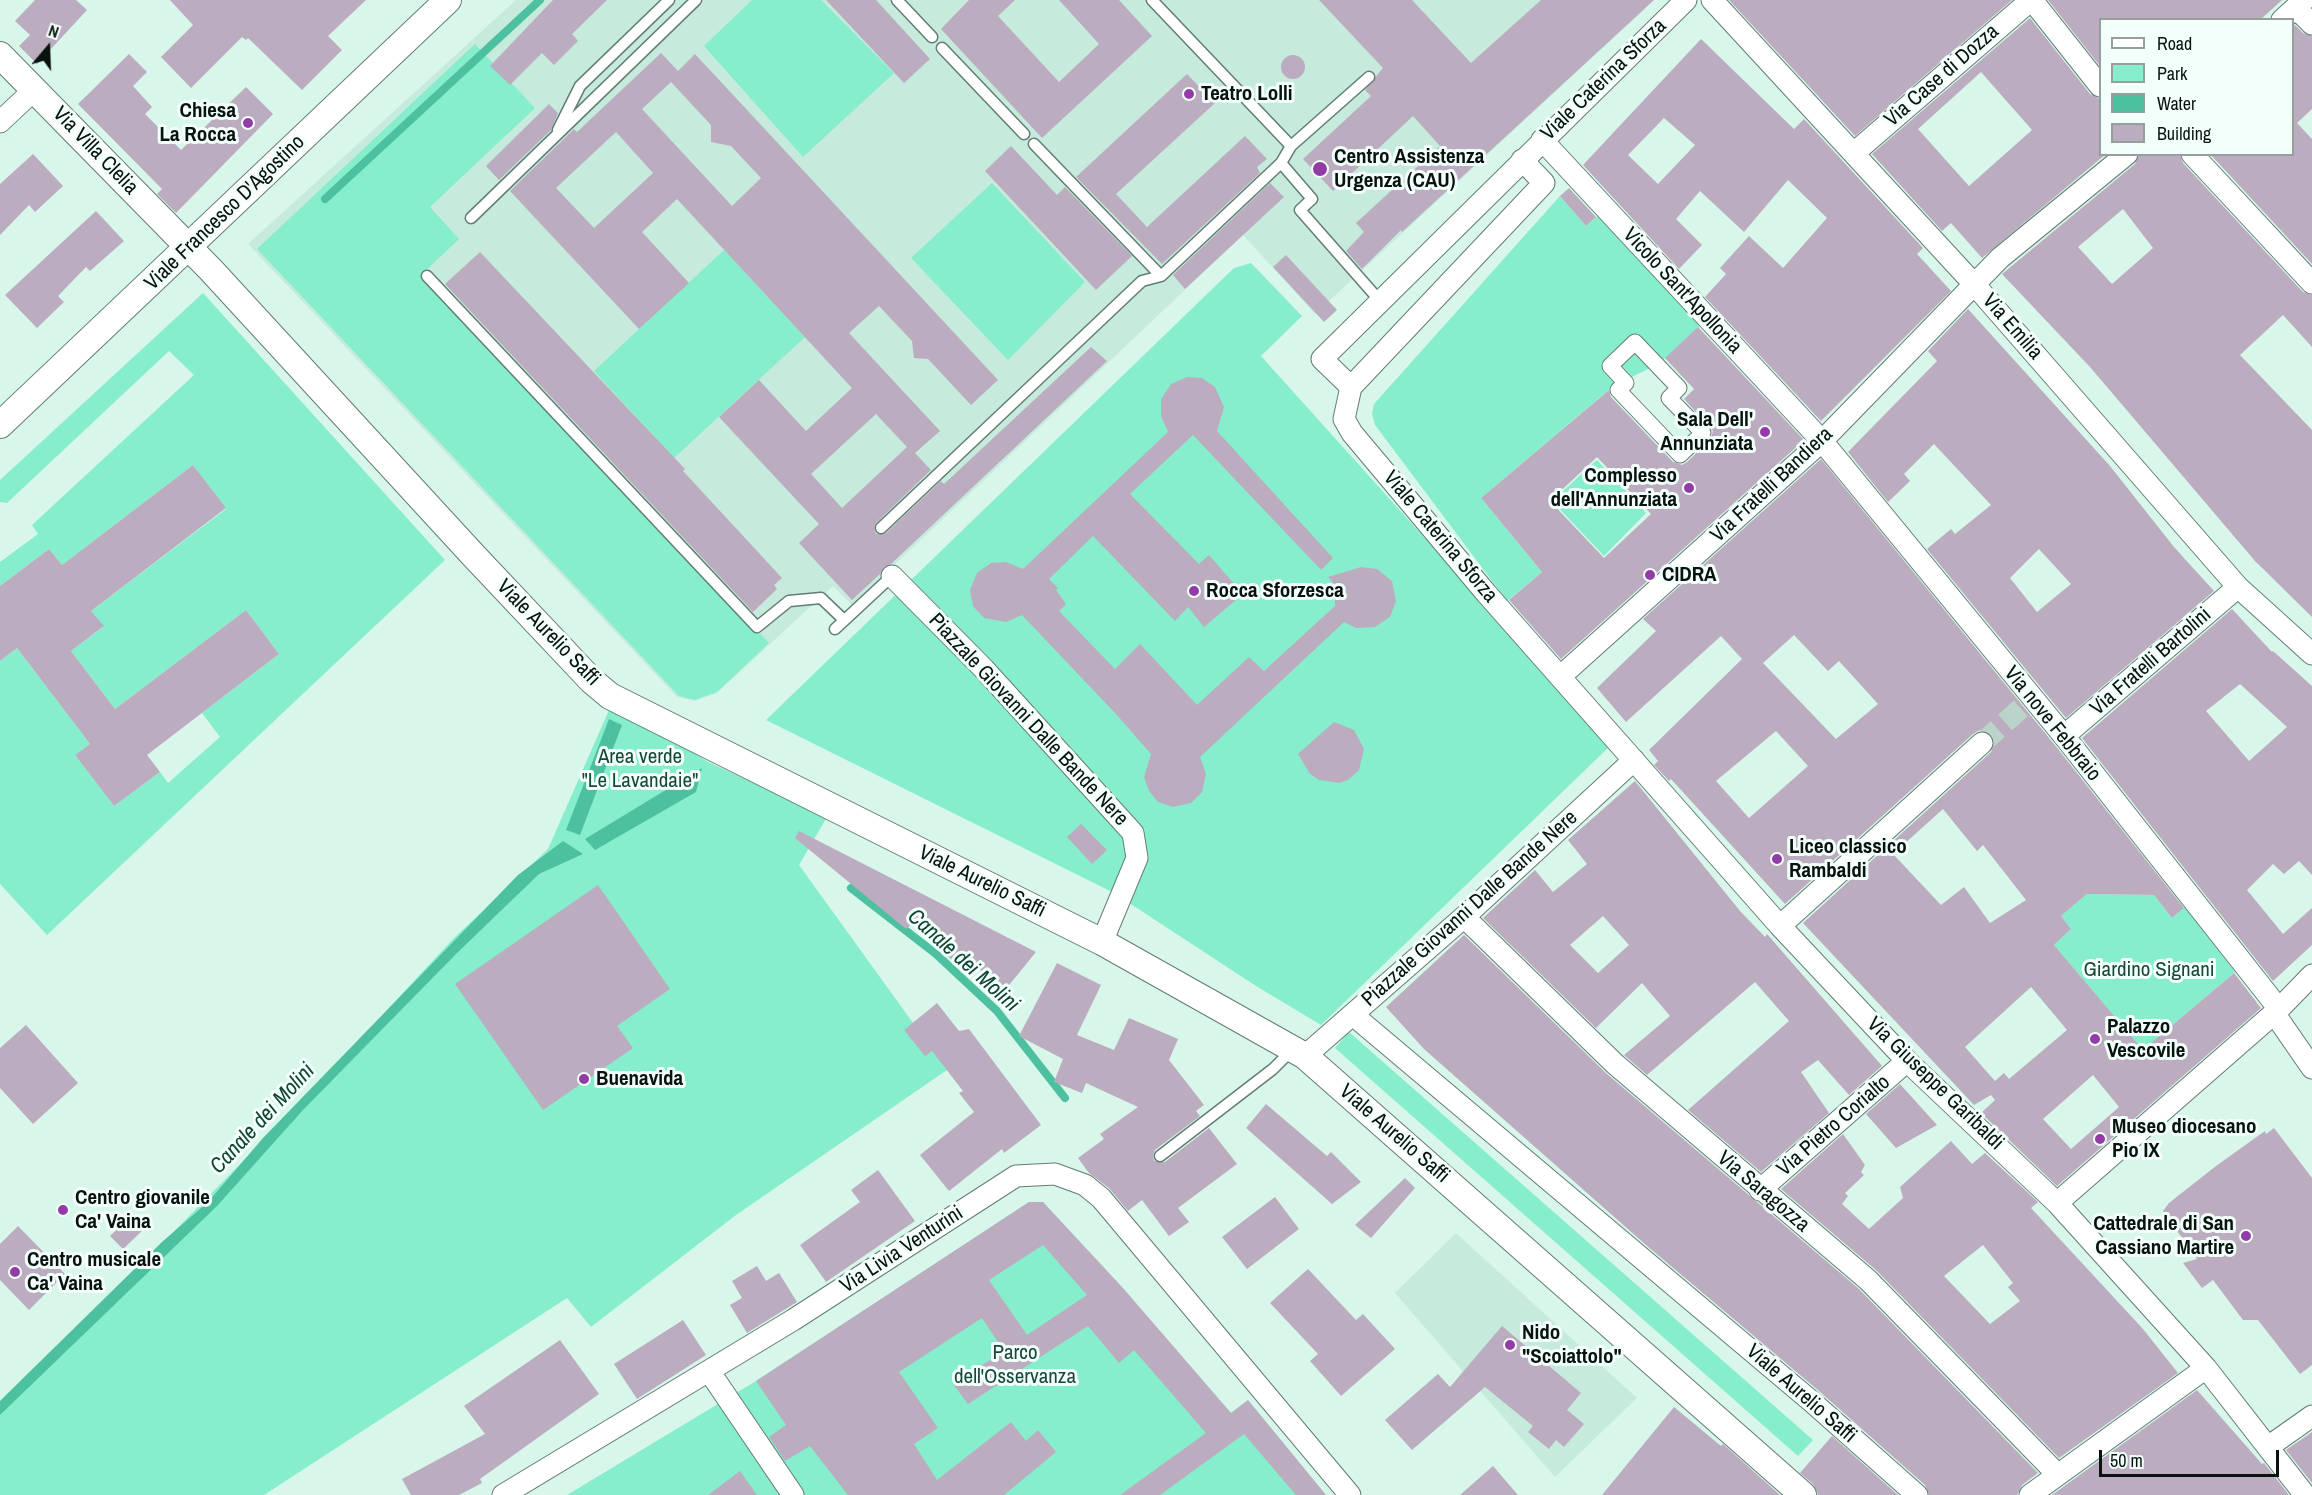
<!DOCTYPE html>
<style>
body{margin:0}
#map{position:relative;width:2312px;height:1495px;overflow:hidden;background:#d9f6eb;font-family:"Archivo Narrow",sans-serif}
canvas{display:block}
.legend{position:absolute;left:2099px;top:18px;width:195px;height:138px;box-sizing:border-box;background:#f3fffa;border:2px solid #95a09c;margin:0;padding:8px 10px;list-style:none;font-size:18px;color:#08120e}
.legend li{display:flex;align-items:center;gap:12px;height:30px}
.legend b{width:30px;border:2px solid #95a09c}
.north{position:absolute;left:18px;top:18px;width:60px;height:60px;-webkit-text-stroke:4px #f3fffa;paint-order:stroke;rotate:19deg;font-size:16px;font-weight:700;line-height:24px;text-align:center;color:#08120e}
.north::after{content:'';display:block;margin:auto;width:21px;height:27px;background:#08120e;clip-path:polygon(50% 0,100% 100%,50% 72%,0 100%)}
.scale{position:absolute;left:2099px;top:1450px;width:180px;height:27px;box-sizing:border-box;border:3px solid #08120e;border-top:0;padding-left:8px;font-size:18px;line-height:21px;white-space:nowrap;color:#08120e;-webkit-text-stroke:4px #f3fffa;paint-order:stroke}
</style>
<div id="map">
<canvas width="2312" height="1495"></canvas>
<ul class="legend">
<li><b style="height:8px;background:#fff"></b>Road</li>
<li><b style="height:16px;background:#86eecc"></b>Park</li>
<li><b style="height:16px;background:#4dc19f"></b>Water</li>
<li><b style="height:16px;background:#bcacc0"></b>Building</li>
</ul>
<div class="north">N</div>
<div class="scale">50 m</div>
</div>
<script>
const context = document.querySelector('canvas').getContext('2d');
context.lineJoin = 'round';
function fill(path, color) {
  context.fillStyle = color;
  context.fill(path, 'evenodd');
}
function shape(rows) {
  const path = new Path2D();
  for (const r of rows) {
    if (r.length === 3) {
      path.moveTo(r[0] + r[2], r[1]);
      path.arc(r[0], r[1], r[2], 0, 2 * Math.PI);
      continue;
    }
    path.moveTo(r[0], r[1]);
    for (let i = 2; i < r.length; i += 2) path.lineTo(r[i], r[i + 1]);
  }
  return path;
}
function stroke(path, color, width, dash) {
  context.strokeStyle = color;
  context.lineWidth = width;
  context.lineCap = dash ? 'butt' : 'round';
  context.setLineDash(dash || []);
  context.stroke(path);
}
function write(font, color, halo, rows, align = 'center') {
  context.font = font + ' "Archivo Narrow",sans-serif';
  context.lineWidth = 6;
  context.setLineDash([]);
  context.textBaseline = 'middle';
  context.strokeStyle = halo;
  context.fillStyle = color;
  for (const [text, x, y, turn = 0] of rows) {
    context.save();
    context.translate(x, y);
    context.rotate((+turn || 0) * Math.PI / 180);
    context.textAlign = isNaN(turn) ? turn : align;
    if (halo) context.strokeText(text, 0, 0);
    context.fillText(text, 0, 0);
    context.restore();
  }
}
fill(shape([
 [516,0,1637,0,1645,9,1315,314,1243,235,852,605,833,586,717,693,695,701,677,697,248,244],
 [1456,1233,1637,1398,1555,1477,1395,1293]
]), '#c6ebdd');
fill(shape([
 [752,0,821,0,894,73,803,157,704,46],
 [475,44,535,108,430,207,459,239,422,274,769,643,717,692,695,700,679,696,257,249],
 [992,183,1085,282,1008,360,911,258],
 [1560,196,1586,226,1603,211,1704,322,1660,363,1612,387,1481,498,1542,572,1507,601,1375,425,1372,414,1374,404],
 [724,250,805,337,674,458,594,371],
 [1251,263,1302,316,1261,356,1611,745,1321,1025,1256,986,1114,893,766,720,1234,268],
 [203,293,445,560,47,935,0,884,0,661,17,648,90,744,75,755,114,806,160,772,168,783,220,737,202,713,279,654,246,610,115,709,71,651,103,627,91,611,226,509,193,465,62,565,49,549,0,586,0,562,38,534,32,525,194,375,169,351,7,503,0,502,0,480],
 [1597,460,1646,513,1604,556,1552,501],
 [613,701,708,762,827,817,799,865,947,1070,736,1215,591,1327,567,1298,264,1495,0,1495,0,1405,85,1322,307,1096,453,939,548,849],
 [2087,894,2154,895,2172,918,2185,907,2235,972,2162,1034,2149,1058,2054,945,2071,929,2061,916],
 [1349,1032,1813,1440,1798,1456,1335,1048],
 [1029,1202,1043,1202,1231,1413,1248,1400,1326,1495,567,1495,756,1381]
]), '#86eecc');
fill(shape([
 [609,719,622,725,580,835,566,830],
 [702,768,696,792,595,850,585,839],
 [563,841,583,854,539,874,456,954,303,1110,217,1206,0,1415,0,1401,7,1394,162,1242,208,1202,263,1138,518,875]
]), '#4dc19f');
stroke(shape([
 [325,199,540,0],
 [851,888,936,954,997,1011,1065,1098]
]), '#4dc19f', 8);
fill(shape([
 [35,0,76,0,87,10,37,64,19,46,30,35,15,21],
 [170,0,366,0,328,36,342,50,302,90,248,38,246,40,242,37,191,88,161,57,193,25],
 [553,0,607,0,572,34,578,41,554,65,542,53,510,85,490,66],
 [826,0,876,0,930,59,904,83],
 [969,0,1015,0,998,16,1059,82,1099,44,1059,0,1119,0,1152,36,1042,138,941,29],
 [1319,0,1412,0,1471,63,1541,0,1654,0,1402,232,1401,230,1362,269,1346,251,1364,232,1356,223,1440,146,1413,116,1333,191,1303,159,1371,96,1365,90,1383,68],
 [1729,0,2012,0,1855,136],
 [2048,0,2282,0,2260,20,2100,20,2100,66],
 [2030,18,2090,94,2100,99,2100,154,2106,154,1982,258,1951,223,1942,231,1872,154],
 [1981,72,2032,130,1969,186,1918,129],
 [2295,25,2303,33,2312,36,2312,109,2297,123,2312,139,2312,264,2210,154,2292,154,2292,28],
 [1701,39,1794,129,1804,119,1923,248,1917,254,1951,291,1821,421,1705,297,1726,274,1720,268,1749,236,1783,268,1827,218,1788,180,1744,232,1700,191,1676,219,1702,245,1679,269,1583,165],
 [1664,118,1695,145,1658,184,1628,155],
 [661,53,678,71,695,54,998,380,971,405,928,359,914,358,912,341,879,306,849,333,940,431,915,453,931,470,876,523,874,529,876,534,886,533,941,481,944,484,1091,347,1107,361,891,564,884,567,880,574,852,600,799,543,819,524,719,417,759,380,806,431,852,388,677,199,642,232,689,283,639,329,510,191,574,129,577,132],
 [671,82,711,125,711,142,731,146,761,178,732,206,642,109],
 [616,132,653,173,594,228,556,188],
 [876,414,907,447,842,508,811,474],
 [129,54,147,72,133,86,152,107,145,114,181,150,246,87,273,114,176,213,157,194,162,189,78,104],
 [1293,67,12],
 [1187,74,1215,103,1116,194,1147,227,1245,136,1267,159,1257,167,1260,173,1162,264,1076,177],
 [549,104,558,113,551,130,499,180,486,166],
 [1011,146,1057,195,1065,187,1132,256,1096,290,985,171],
 [33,154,63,186,35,212,29,205,0,235,0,184],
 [2139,154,2180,154,2183,163,2303,292,2312,295,2312,347,2283,315,2240,355,2312,430,2312,617,2255,561,2090,367,2002,274,2135,164],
 [2123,209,2153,248,2112,284,2078,247],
 [1270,183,1284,197,1185,289,1173,275],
 [1569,188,1596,217,1586,226,1560,196],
 [96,211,124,241,90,271,86,267,58,296,64,302,37,328,5,295],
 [480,252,685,469,683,471,782,578,774,585,777,589,753,612,445,284],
 [1286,255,1337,310,1324,322,1273,267],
 [1968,309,2110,466,2174,547,2214,591,2066,718,1927,549,1951,529,1955,534,1991,505,1934,444,1904,474,1910,481,1888,502,1848,452,1937,361,1928,351],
 [2039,549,2071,584,2037,612,2010,578],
 [1698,327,1804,440,1561,659,1509,600,1542,572,1481,498,1609,390,1611,397,1673,462,1682,465,1687,462,1710,440,1713,431,1684,399,1694,389,1665,358],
 [1597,457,1651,514,1604,558,1550,501],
 [1187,377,1202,378,1215,387,1224,407,1217,431,1333,558,1321,570,1193,435,1130,494,1199,564,1209,555,1243,594,1204,627,1188,607,1175,621,1093,536,1049,579,1058,588,1056,590,1066,604,1059,611,1115,669,1140,644,1197,705,1249,657,1264,671,1335,606,1335,585,1328,577,1361,567,1377,569,1392,581,1396,601,1390,617,1375,627,1356,628,1344,622,1200,757,1206,774,1202,792,1191,803,1173,807,1158,802,1149,791,1144,777,1151,754,1116,714,1022,615,1006,622,984,618,973,606,970,590,977,573,991,563,1006,562,1023,569,1168,432,1161,416,1161,399,1171,384],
 [1821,459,2054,744,2184,908,2172,918,2154,895,2087,894,2061,916,2071,929,2054,945,2143,1050,2234,973,2261,1008,2057,1186,1981,1113,1995,1100,1991,1095,1974,1105,1803,923,1991,752,1995,741,1991,734,1980,730,1973,734,1785,904,1671,779,1669,781,1654,765,1658,761,1649,750,1742,659,1721,636,1626,722,1597,688,1656,631,1643,619],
 [1794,635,1828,671,1839,661,1878,704,1836,739,1763,663],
 [1776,731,1808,766,1749,818,1716,781],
 [1943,809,1977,851,1983,845,2026,900,1990,923,1964,887,1941,905,1893,854],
 [2031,987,2067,1030,2009,1079,2004,1073,1995,1081,1965,1047],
 [2093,1075,2119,1107,2071,1149,2043,1119],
 [193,465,226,508,91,611,104,626,71,651,115,709,246,610,279,654,147,755,160,772,114,806,75,755,90,744,17,648,0,661,0,586,49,549,62,565],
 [2232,609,2272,652,2273,651,2312,686,2312,875,2299,861,2284,874,2273,864,2247,890,2283,934,2312,908,2312,945,2273,981,2082,738],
 [2240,684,2287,727,2249,761,2206,711],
 [1334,722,1354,730,1364,749,1359,770,1348,780,1339,783,1319,780,1310,774,1298,754],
 [1635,781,1740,911,1765,937,1767,934,1882,1066,1849,1095,1818,1060,1801,1072,1829,1113,1761,1172,1688,1110,1789,1021,1755,982,1647,1075,1624,1055,1670,1016,1642,983,1596,1028,1483,918,1535,870,1553,892,1587,864,1568,840],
 [1603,916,1629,945,1598,973,1570,945],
 [1081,824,1107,850,1092,864,1067,837],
 [799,831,1036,952,1005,990,961,955,953,961,912,924,906,929,795,838],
 [598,885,670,989,617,1026,633,1048,543,1110,455,984],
 [1464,935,1607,1074,1859,1289,2038,1473,2022,1485,2017,1495,1929,1495,1925,1485,1819,1391,1646,1245,1424,1049,1386,1007],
 [1057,963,1101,985,1077,1035,1114,1050,1129,1018,1178,1039,1169,1060,1204,1105,1196,1111,1200,1116,1155,1150,1153,1156,1154,1161,1165,1162,1209,1128,1237,1164,1178,1208,1189,1222,1169,1236,1142,1200,1128,1211,1109,1188,1089,1173,1078,1158,1104,1139,1100,1134,1138,1107,1086,1083,1082,1093,1054,1082,1063,1059,1019,1036],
 [937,1003,959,1031,969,1029,1041,1125,1004,1153,1002,1149,949,1191,920,1155,974,1112,959,1093,963,1091,932,1051,925,1056,904,1030],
 [26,1025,78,1083,33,1124,0,1088,0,1048],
 [1900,1084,1937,1125,1896,1148,1866,1114],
 [1266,1104,1327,1156,1331,1152,1361,1182,1332,1204,1246,1128],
 [2274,1128,2312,1178,2312,1365,2300,1374,2258,1320,2243,1320,2213,1280,2202,1288,2183,1263,2197,1259,2163,1211,2169,1203,2216,1166,2265,1131,2266,1134],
 [1843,1134,1865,1165,1861,1172,1864,1175,1845,1193,1848,1196,1842,1204,1869,1229,1903,1198,1900,1187,1951,1141,1972,1164,1985,1153,2038,1202,2031,1208,2143,1329,2178,1373,2059,1458,1877,1271,1781,1189],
 [1983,1245,2013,1283,2008,1287,2020,1301,1990,1324,1944,1276],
 [878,1170,915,1221,826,1282,800,1245,860,1202,851,1190],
 [1405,1178,1415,1188,1371,1238,1355,1225],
 [1275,1197,1299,1229,1247,1269,1222,1237],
 [1029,1202,1043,1202,1123,1288,1231,1413,1248,1400,1326,1495,1296,1495,1244,1434,1160,1495,1120,1495,1206,1433,1134,1350,1119,1363,1088,1326,968,1404,953,1384,1004,1351,982,1318,899,1372,938,1428,914,1444,937,1480,1011,1422,1026,1441,1038,1430,1056,1452,1004,1495,848,1495,810,1446,785,1461,769,1437,786,1425,756,1381],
 [1043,1245,1087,1295,1027,1335,989,1280],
 [132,1215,145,1228,123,1249,110,1236],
 [18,1226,65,1274,29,1310,0,1280,0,1244],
 [757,1266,766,1281,779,1273,797,1302,747,1333,730,1305,742,1298,732,1281],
 [1308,1269,1356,1320,1363,1314,1395,1349,1341,1396,1310,1361,1318,1354,1270,1303],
 [683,1320,706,1355,637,1399,614,1364],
 [1502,1326,1581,1393,1567,1410,1584,1424,1564,1447,1556,1440,1549,1449,1528,1432,1533,1426,1485,1387,1412,1450,1385,1420,1438,1374,1450,1387],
 [560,1340,599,1394,480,1479,482,1483,459,1495,411,1495,402,1479,485,1434,464,1406],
 [2197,1390,2262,1464,2264,1463,2289,1495,2052,1495],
 [1674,1407,1721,1446,1723,1444,1780,1495,1602,1495],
 [2312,1432,2312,1483,2286,1450],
 [1832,1436,1898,1495,1818,1495,1813,1484,1800,1473],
 [1493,1466,1518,1495,1460,1495],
 [740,1471,757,1495,708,1495]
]), '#bcacc0');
stroke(shape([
 [1982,743,2027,703]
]), '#bad4ca', 21, [21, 10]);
const service = shape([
 [897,0,932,37],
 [1152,0,1291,146,1281,163],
 [942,48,1024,134],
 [558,130,580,86,669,0],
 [1034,144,1161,276],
 [1291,146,1369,77],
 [471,218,696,0],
 [427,276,757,627,789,601,821,598,844,620],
 [881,528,1142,281,1161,276,1281,163,1312,199,1300,210,1380,301],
 [835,629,892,576,889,574],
 [1160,1156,1273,1069,1293,1049]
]);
const pedestrian = shape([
 [1635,342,1679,388,1669,398,1703,433,1680,455,1618,390,1626,383,1610,366,1635,342]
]);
const minor = shape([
 [1686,0,1322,359,1351,387,1344,419,1352,433,1486,593,1780,926,1907,1061,2057,1203,2206,1368,2305,1495],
 [1712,0,1973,283,2238,587,2312,654],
 [2032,0,2100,86],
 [2296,8,2312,24],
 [2282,20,2304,0],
 [0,122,35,89],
 [1542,140,1822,441,2064,736,2279,1009],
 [1854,153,2031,0],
 [2192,154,2312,283],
 [1351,387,1544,183,1522,160],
 [892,576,984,669,1133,833,1137,858,1102,942],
 [1561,676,1822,441,2000,258,2127,154],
 [2064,736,2238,587],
 [1464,917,1615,1064,1868,1280,2057,1474],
 [1780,926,1982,743],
 [2274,1013,2312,1068],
 [1353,1015,1811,1401,1917,1495],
 [1305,1056,1464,917,1634,760],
 [1760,1190,1907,1061],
 [2057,1203,2279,1009,2312,975],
 [709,1371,793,1495],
 [2268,1447,2312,1416],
 [503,1495,793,1320,1016,1176,1055,1174,1085,1185,1101,1198,1350,1495],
 [2030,1495,2206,1368]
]);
const tertiary = shape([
 [0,55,211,270,474,556,592,681,610,696,1102,942,1305,1056,1803,1495],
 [0,425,448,0]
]);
stroke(service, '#637d73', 13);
stroke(pedestrian, '#637d73', 17);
stroke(minor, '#637d73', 23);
stroke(tertiary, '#637d73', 28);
stroke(service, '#fff', 10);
stroke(pedestrian, '#fff', 15);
stroke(minor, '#fff', 21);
stroke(tertiary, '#fff', 26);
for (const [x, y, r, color] of [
 [1189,94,6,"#933ba7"],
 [248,123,6,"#933ba7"],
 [1320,169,8,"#933ba7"],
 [1765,432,6,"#933ba7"],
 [1689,488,6,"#933ba7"],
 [1650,575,6,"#933ba7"],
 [1194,591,6,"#933ba7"],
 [1777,859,6,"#933ba7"],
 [2095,1039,6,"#933ba7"],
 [584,1079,6,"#933ba7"],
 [2100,1139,6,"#933ba7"],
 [63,1210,6,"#933ba7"],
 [2246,1236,6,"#933ba7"],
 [15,1272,6,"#933ba7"],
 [1510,1345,6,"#933ba7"]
]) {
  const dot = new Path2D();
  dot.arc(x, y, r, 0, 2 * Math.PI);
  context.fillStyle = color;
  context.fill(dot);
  stroke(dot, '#f3fffa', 2);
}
write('21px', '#08120e', '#f3fffa', [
 ["Via Case di Dozza",1942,76,-41],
 ["Viale Caterina Sforza",1604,80,-44],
 ["Via Villa Clelia",95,151,46],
 ["Viale Francesco D'Agostino",225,213,-44],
 ["Vicolo Sant'Apollonia",1682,291,47],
 ["Via Emilia",2012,327,49],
 ["Via Fratelli Bandiera",1772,485,-43],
 ["Viale Caterina Sforza",1440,537,50],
 ["Viale Aurelio Saffi",548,633,46],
 ["Via Fratelli Bartolini",2151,662,-41],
 ["Piazzale Giovanni Dalle Bande Nere",1028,720,47],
 ["Via nove Febbraio",2052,724,51],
 ["Viale Aurelio Saffi",982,882,26],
 ["Piazzale Giovanni Dalle Bande Nere",1470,909,-42],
 ["Via Giuseppe Garibaldi",1935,1084,44],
 ["Via Pietro Corialto",1834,1126,-41],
 ["Viale Aurelio Saffi",1394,1134,41],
 ["Via Saragozza",1763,1192,40],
 ["Via Livia Venturini",902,1250,-33],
 ["Viale Aurelio Saffi",1801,1394,41]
]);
write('bold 21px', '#08120e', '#f3fffa', [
 ["Teatro Lolli",1201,94],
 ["Chiesa",236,111,"right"],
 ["La Rocca",236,135,"right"],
 ["Centro Assistenza",1334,157],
 ["Urgenza (CAU)",1334,181],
 ["Sala Dell'",1753,420,"right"],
 ["Annunziata",1753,444,"right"],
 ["Complesso",1677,476,"right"],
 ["dell'Annunziata",1677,500,"right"],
 ["CIDRA",1662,575],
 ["Rocca Sforzesca",1206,591],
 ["Liceo classico",1789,847],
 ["Rambaldi",1789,871],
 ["Palazzo",2107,1027],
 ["Vescovile",2107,1051],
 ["Buenavida",596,1079],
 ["Museo diocesano",2112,1127],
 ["Pio IX",2112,1151],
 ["Centro giovanile",75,1198],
 ["Ca' Vaina",75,1222],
 ["Cattedrale di San",2234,1224,"right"],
 ["Cassiano Martire",2234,1248,"right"],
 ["Centro musicale",27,1260],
 ["Ca' Vaina",27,1284],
 ["Nido",1522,1333],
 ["\"Scoiattolo\"",1522,1357]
], 'left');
write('21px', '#17483a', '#f3fffa', [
 ["Area verde",640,757],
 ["\"Le Lavandaie\"",640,781],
 ["Giardino Signani",2149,970],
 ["Parco",1015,1353],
 ["dell'Osservanza",1015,1377]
]);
write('italic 22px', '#124436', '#f3fffa', [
 ["Canale dei Molini",963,961,42],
 ["Canale dei Molini",263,1119,-47]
]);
</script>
